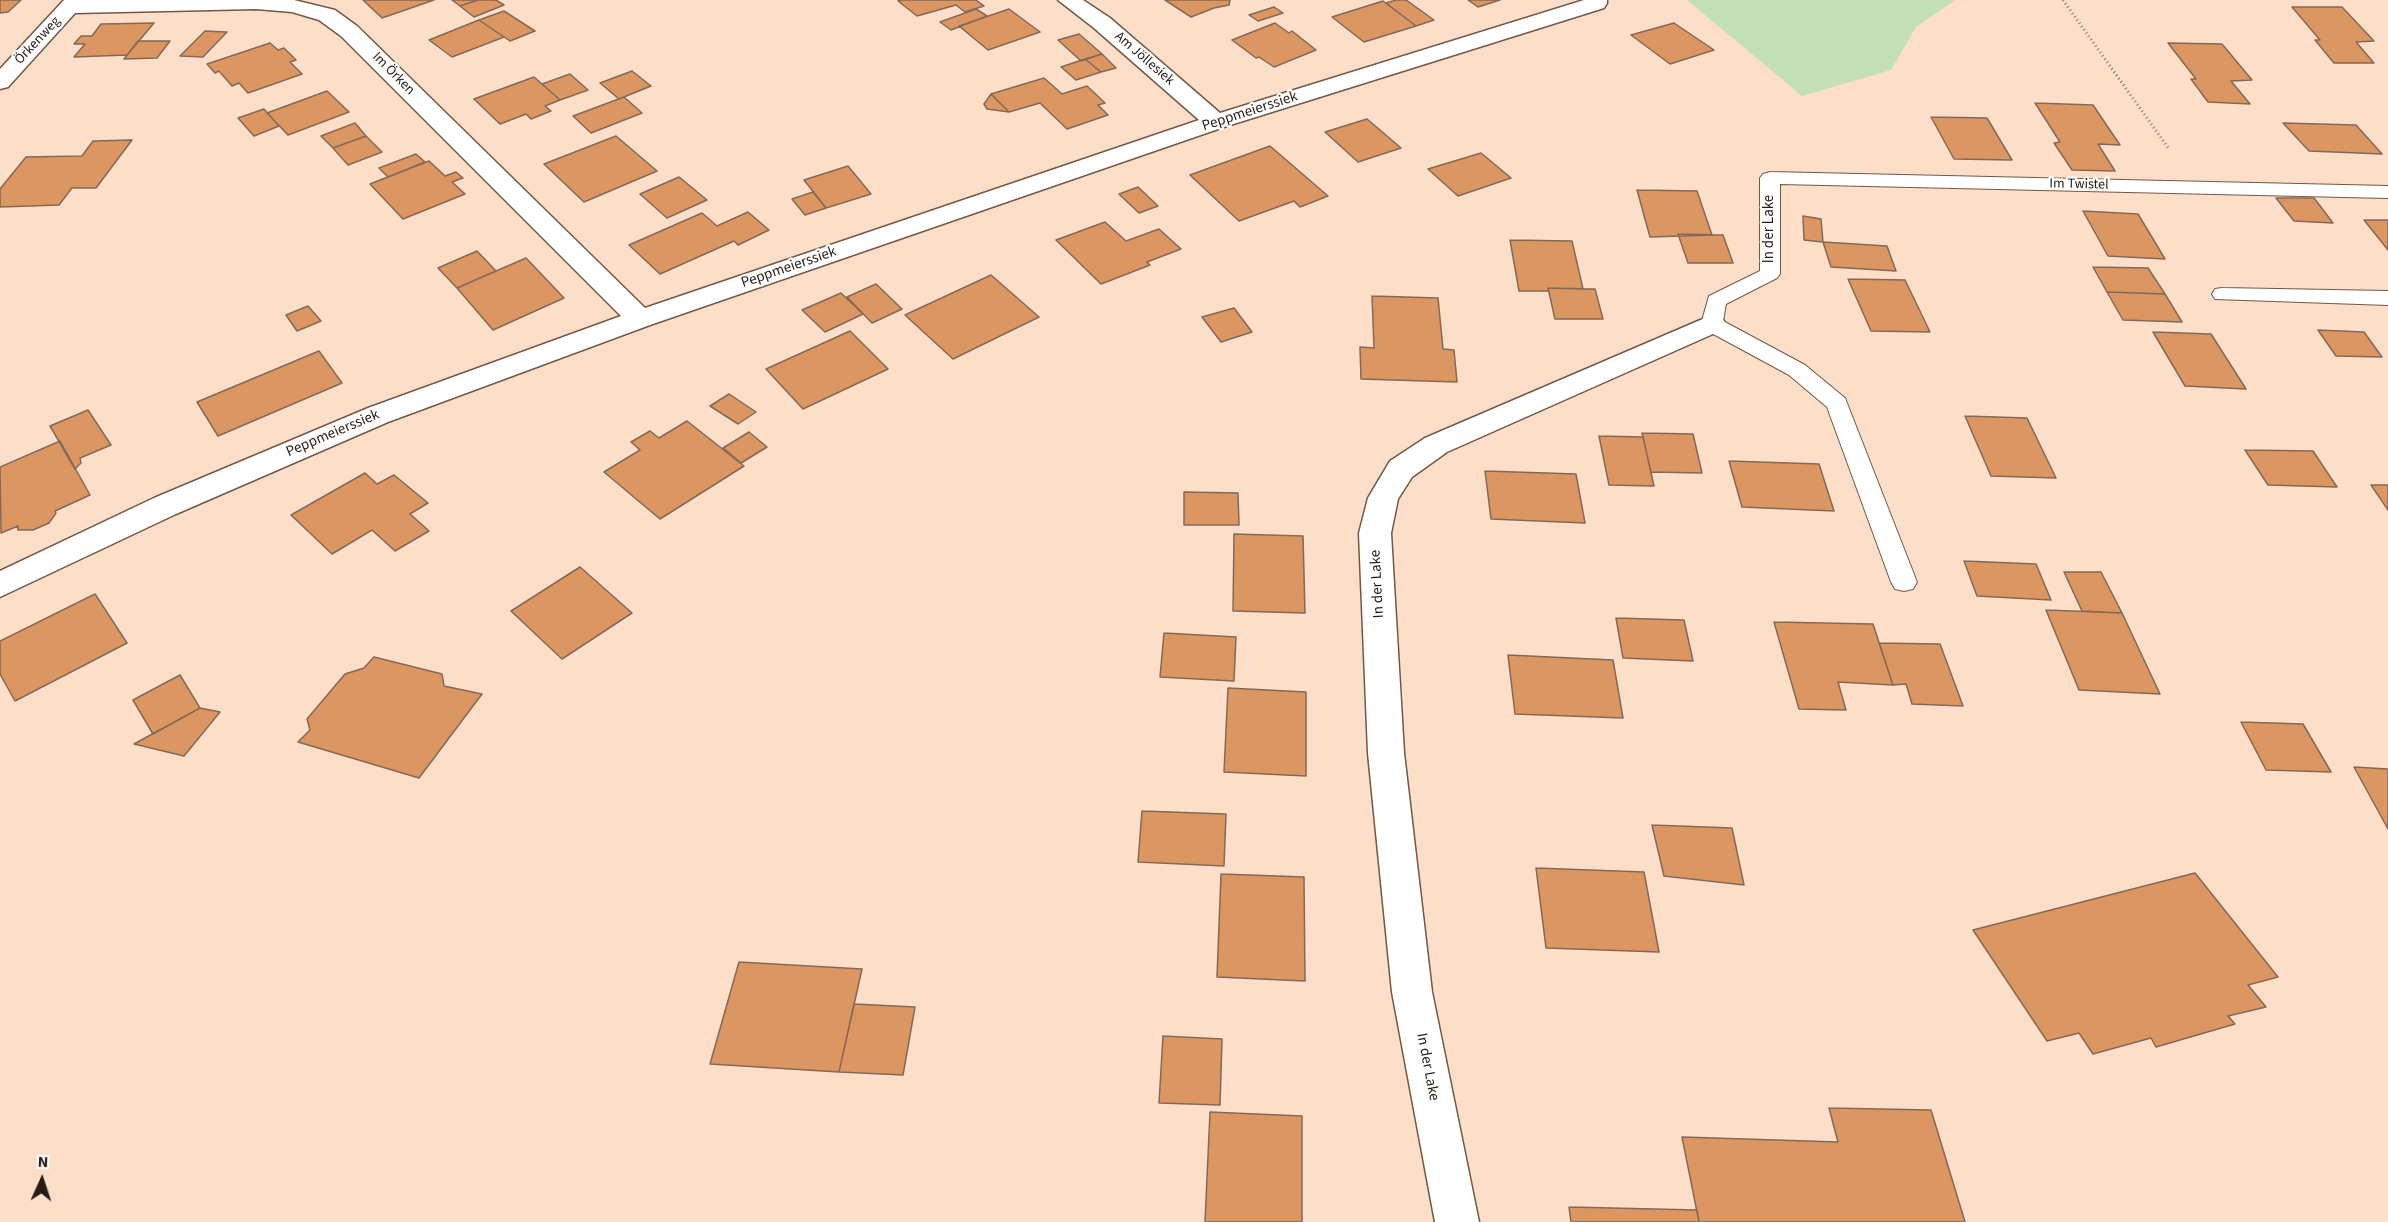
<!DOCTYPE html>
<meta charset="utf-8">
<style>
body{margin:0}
#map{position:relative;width:2388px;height:1222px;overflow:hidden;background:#fddec8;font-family:"Source Sans 3",sans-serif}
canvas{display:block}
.north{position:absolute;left:12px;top:1150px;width:60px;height:60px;-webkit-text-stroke:4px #fff;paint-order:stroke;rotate:3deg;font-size:16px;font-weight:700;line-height:24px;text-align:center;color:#271c14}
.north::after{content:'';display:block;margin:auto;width:21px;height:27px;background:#271c14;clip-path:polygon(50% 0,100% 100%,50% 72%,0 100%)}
</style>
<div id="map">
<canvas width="2388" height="1222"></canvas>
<div class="north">N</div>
</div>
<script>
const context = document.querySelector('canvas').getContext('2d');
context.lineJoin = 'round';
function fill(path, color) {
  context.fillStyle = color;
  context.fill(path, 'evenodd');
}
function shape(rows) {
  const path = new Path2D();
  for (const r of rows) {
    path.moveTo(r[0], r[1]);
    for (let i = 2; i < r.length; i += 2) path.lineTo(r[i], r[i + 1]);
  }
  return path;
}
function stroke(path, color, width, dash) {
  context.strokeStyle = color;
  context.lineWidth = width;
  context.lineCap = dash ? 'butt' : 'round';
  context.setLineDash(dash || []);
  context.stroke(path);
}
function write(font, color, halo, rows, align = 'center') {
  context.font = font + ' "Source Sans 3",sans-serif';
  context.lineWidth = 4.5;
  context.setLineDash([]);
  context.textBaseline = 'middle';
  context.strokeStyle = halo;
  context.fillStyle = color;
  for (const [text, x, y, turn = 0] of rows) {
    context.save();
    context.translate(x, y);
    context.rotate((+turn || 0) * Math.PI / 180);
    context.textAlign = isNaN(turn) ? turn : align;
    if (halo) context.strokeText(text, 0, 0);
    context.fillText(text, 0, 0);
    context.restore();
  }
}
fill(shape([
 [1687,0,1955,0,1916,27,1891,70,1802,96]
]), '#c1e0b6');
const building = shape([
 [0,0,21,0,8,12,0,13,0,0],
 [363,0,434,0,382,18,363,0],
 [452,0,478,0,460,6,452,0],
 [478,0,496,0,504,5,474,17,460,6,478,0],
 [901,0,976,0,984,6,965,12,956,5,917,16,898,1,901,0],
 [1165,0,1230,0,1229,5,1214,8,1191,17,1165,0],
 [1396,0,1406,0,1434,20,1416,26,1386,3,1396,0],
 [1468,0,1500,0,1478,7,1468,0],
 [1383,1,1416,26,1364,42,1332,17,1383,1],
 [1274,7,1283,13,1258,21,1249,15,1274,7],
 [2292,7,2342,7,2374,41,2356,42,2374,63,2334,63,2315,40,2320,40,2292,7],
 [976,9,987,16,951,30,940,22,976,9],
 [1009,9,1040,32,988,50,959,26,1009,9],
 [504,11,535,31,510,41,479,20,504,11],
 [479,20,504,37,452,57,429,40,479,20],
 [154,23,127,55,74,57,85,44,74,44,81,36,92,36,101,24,154,23],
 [1275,23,1289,33,1292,31,1316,50,1274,67,1259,57,1256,58,1232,40,1275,23],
 [1674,23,1714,50,1670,64,1631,35,1674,23],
 [205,31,227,32,203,57,180,56,205,31],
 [1079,34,1102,54,1081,61,1058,40,1079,34],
 [138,41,170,41,157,58,124,59,138,41],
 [270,43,278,50,284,48,296,60,290,62,302,74,248,93,239,83,232,86,219,71,215,73,207,64,270,43],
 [2168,43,2222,44,2252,80,2231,81,2250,104,2208,102,2191,79,2196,79,2168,43],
 [1102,54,1116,68,1101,72,1085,59,1102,54],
 [1085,59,1101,72,1076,80,1061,67,1085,59],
 [632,71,651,86,619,99,600,83,632,71],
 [570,74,588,90,560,100,542,84,570,74],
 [534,77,560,100,545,106,551,111,531,119,526,114,500,124,474,99,534,77],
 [1044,78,1062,94,1087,86,1105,103,1098,105,1108,115,1067,129,1040,103,1009,112,991,94,1044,78],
 [327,91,349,112,288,135,267,113,327,91],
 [991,94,1009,112,987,109,984,104,991,94],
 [624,97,642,113,591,133,573,116,624,97],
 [2035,103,2093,105,2120,145,2098,144,2115,171,2072,170,2054,143,2060,142,2035,103],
 [264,109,279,126,254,136,238,118,264,109],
 [1931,117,1987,118,2012,160,1954,159,1931,117],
 [1367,119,1401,148,1358,162,1325,132,1367,119],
 [355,123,366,136,333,148,321,136,355,123],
 [2283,123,2356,125,2382,154,2309,151,2283,123],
 [366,136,382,152,348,165,333,148,366,136],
 [616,136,657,171,584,202,544,164,616,136],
 [132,140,96,188,72,188,59,205,0,207,0,189,26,157,82,156,93,141,132,140],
 [1270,146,1328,196,1300,207,1294,201,1239,221,1190,175,1270,146],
 [1481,153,1511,178,1458,196,1428,169,1481,153],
 [416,154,425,162,388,177,379,168,416,154],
 [429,161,445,176,456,172,463,178,452,182,465,194,403,219,370,184,429,161],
 [848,166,871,194,826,208,804,180,848,166],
 [679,177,707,200,667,218,640,194,679,177],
 [1138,187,1158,206,1139,213,1119,194,1138,187],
 [1637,190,1697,191,1712,235,1650,237,1637,190],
 [813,192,826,208,805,215,792,199,813,192],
 [2276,198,2314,198,2333,223,2294,221,2276,198],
 [2083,211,2138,214,2165,259,2108,256,2083,211],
 [748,212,769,230,738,245,734,241,660,274,629,245,702,213,717,226,748,212],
 [1803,216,1821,219,1823,242,1804,240,1803,216],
 [2364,220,2388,220,2388,250,2364,220],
 [1105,222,1126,241,1159,229,1181,249,1147,262,1150,265,1101,284,1056,240,1105,222],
 [1678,234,1723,235,1733,263,1688,263,1678,234],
 [1510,240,1572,241,1583,289,1548,288,1549,291,1519,291,1510,240],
 [1823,242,1887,246,1896,271,1831,267,1823,242],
 [477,251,496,271,457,288,438,268,477,251],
 [526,258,564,298,493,330,457,288,526,258],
 [2093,267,2148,268,2165,294,2107,292,2093,267],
 [991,275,1039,317,953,359,905,315,991,275],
 [1848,279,1905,280,1930,332,1871,331,1848,279],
 [876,284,902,309,872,323,847,297,876,284],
 [1548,288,1595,289,1603,319,1555,319,1548,288],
 [2107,292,2165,294,2182,322,2123,320,2107,292],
 [841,293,863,314,825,332,802,310,841,293],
 [1372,296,1438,298,1443,349,1454,350,1457,382,1361,379,1360,347,1374,348,1372,296],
 [308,306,321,321,297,331,286,315,308,306],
 [1234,308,1252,332,1221,342,1202,317,1234,308],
 [2318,330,2364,332,2382,357,2336,356,2318,330],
 [850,331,888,369,803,409,766,369,850,331],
 [2153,332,2211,334,2246,389,2185,386,2153,332],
 [319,351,342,383,218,436,197,402,319,351],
 [729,394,756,412,738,424,710,406,729,394],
 [88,410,111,445,80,458,81,463,75,469,50,426,88,410],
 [1965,416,2027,418,2056,478,1991,476,1965,416],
 [687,421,744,466,660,519,604,472,640,450,631,442,650,431,659,438,687,421],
 [749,432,767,447,741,463,723,448,749,432],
 [1642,433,1693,434,1702,473,1651,472,1642,433],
 [1599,436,1643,437,1654,486,1609,485,1599,436],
 [60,441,90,495,55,511,56,513,49,523,33,530,18,530,18,526,1,533,0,467,60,441],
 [2245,450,2313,451,2337,487,2268,485,2245,450],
 [1729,461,1819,464,1834,511,1742,507,1729,461],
 [1485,471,1576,474,1585,523,1491,519,1485,471],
 [365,473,377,484,394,475,428,503,410,514,429,531,395,551,372,530,332,554,291,515,365,473],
 [2371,485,2388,485,2388,510,2371,485],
 [1184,492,1238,493,1239,525,1184,525,1184,492],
 [1234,534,1303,536,1305,613,1233,611,1234,534],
 [1964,561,2036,564,2051,600,1977,596,1964,561],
 [580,567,632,613,562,659,511,611,580,567],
 [2064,572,2101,572,2122,613,2082,611,2064,572],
 [95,594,127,643,15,701,0,674,0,641,95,594],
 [2046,610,2122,613,2160,694,2079,690,2046,610],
 [1616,618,1684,620,1693,661,1623,658,1616,618],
 [1774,622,1873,624,1893,685,1838,682,1846,710,1799,709,1774,622],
 [1164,633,1236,637,1234,681,1160,677,1164,633],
 [1879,643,1940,644,1963,706,1912,704,1906,684,1893,685,1879,643],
 [1508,655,1613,660,1623,718,1515,714,1508,655],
 [374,657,442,674,444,686,482,694,419,778,298,742,310,730,307,719,345,674,364,668,374,657],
 [180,675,200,708,153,734,133,700,180,675],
 [1228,688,1306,692,1306,776,1224,772,1228,688],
 [200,708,220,712,184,756,134,744,200,708],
 [2241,722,2303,724,2331,772,2266,770,2241,722],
 [2354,767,2388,769,2388,829,2354,767],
 [1142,811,1226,814,1224,866,1138,862,1142,811],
 [1652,825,1732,828,1744,885,1664,876,1652,825],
 [1536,868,1644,872,1659,952,1546,948,1536,868],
 [2195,873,2278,977,2248,985,2266,1007,2228,1016,2235,1024,2156,1047,2151,1038,2093,1054,2079,1033,2047,1041,1973,930,2195,873],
 [1221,874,1304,877,1305,981,1217,977,1221,874],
 [739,962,862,969,839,1072,710,1064,739,962],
 [854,1004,915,1007,903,1075,839,1072,854,1004],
 [1163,1036,1222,1039,1220,1105,1159,1103,1163,1036],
 [1829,1108,1931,1110,1965,1222,1699,1222,1682,1137,1838,1142,1829,1108],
 [1210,1112,1302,1116,1302,1222,1205,1222,1210,1112],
 [1569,1207,1697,1210,1699,1222,1571,1222,1569,1207]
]);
fill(building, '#db9662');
stroke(building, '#856956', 1.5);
const lane = shape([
 [1770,172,2388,186,2388,198,1780,184,1780,274,1777,278,1726,304,1723,321,1805,365,1845,398,1917,582,1913,589,1904,591,1895,589,1891,582,1827,407,1789,375,1704,329,1701,324,1709,296,1760,271,1760,178,1763,174,1770,172],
 [2222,288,2388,291,2388,305,2215,299,2212,294,2215,289,2222,288]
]);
const street = shape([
 [64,0,294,0,335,10,357,26,645,308,1199,120,1094,28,1058,0,1083,0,1110,18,1220,113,1584,0,1607,0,1607,3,1604,8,1224,127,650,325,388,422,176,514,0,597,0,571,154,498,368,408,621,316,341,36,319,20,292,12,256,9,75,13,8,87,0,89,0,69,64,0],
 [1712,315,1722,318,1726,324,1722,330,1447,452,1412,477,1398,499,1391,533,1404,753,1432,992,1479,1222,1435,1222,1392,992,1368,753,1359,533,1368,498,1390,461,1425,438,1712,315]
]);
stroke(lane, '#725845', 2);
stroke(street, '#725845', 3);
stroke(shape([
 [2063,0,2169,149]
]), '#8b7768', 3, [1, 3]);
fill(lane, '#fff');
fill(street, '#fff');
write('14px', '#271c14', '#fff', [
 ["Örkenweg",38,41,-47],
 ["Am Jöllesiek",1144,59,41],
 ["Im Örken",393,74,45],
 ["Im Twistel",2079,185,1]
]);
write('15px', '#271c14', '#fff', [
 ["Peppmeierssiek",1250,112,-18],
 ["In der Lake",1770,229,-90],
 ["Peppmeierssiek",789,268,-19],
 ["Peppmeierssiek",333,434,-23],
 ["In der Lake",1378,584,-93],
 ["In der Lake",1427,1067,79]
]);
</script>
